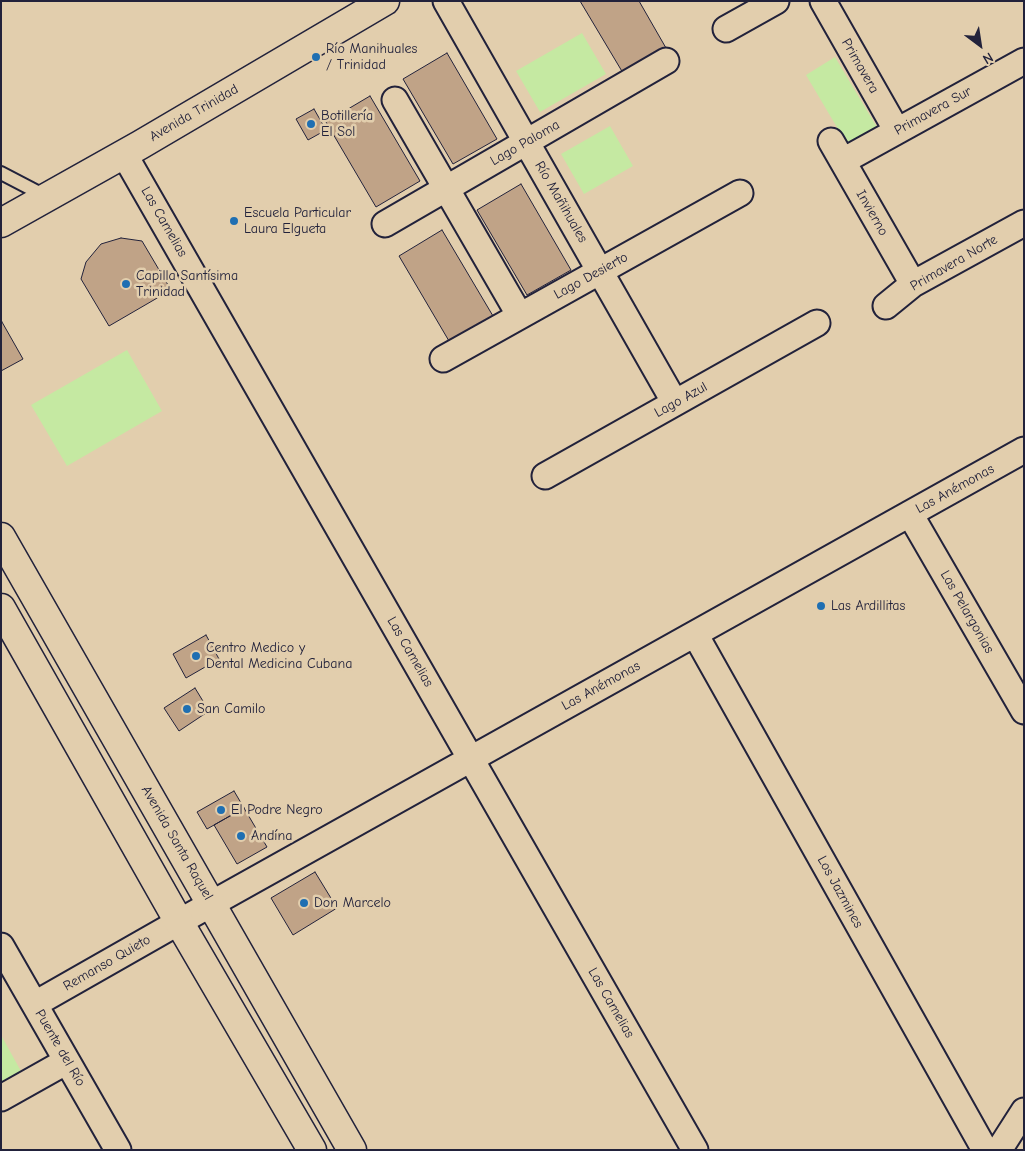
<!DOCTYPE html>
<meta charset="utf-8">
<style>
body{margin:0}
#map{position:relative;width:1025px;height:1151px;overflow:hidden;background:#e2cead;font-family:"Comic Neue",sans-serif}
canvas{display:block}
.frame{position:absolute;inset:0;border:2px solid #22223b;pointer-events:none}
.north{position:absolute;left:955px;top:20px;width:50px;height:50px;-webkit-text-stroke:4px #e2cead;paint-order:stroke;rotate:149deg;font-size:14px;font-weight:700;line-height:20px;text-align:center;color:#22223b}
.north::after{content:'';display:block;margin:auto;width:18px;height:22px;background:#22223b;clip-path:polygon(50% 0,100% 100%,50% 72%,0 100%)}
</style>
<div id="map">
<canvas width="1025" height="1151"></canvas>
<div class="frame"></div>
<div class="north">N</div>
</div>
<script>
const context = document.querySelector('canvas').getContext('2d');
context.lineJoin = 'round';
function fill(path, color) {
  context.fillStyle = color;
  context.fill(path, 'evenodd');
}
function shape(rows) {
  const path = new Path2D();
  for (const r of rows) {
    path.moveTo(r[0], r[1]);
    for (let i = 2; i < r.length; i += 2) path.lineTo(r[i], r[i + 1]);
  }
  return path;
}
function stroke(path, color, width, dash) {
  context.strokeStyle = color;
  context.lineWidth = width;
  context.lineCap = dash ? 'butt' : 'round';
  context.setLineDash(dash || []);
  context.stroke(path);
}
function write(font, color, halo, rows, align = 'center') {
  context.font = font + ' "Comic Neue",sans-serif';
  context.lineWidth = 5;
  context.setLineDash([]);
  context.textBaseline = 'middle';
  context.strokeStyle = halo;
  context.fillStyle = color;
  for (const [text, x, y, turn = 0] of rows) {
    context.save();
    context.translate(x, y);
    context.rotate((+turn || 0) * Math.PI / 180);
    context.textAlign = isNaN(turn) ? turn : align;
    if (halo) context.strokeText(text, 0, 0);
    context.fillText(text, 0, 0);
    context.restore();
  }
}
fill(shape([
 [582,33,606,74,540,112,516,71],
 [835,57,881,134,851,151,806,75],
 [610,126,633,166,584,194,561,154],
 [127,350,162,411,67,466,31,405],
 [1,1035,22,1073,1,1084]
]), '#c5e9a2');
const building = shape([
 [580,1,639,1,666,48,623,73,580,1],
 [447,53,497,139,453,164,403,79,447,53],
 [370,96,420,181,376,207,326,122,370,96],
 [314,109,326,130,308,140,296,119,314,109],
 [521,184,571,270,527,295,477,210,521,184],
 [442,230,493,316,449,341,399,256,442,230],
 [121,238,142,241,171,290,109,326,81,279,86,262,101,244,121,238],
 [2,322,23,359,1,371,1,323,2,322],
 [206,635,219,659,186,678,173,654,206,635],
 [195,688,209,711,179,731,164,708,195,688],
 [234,791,244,808,207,829,197,812,234,791],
 [244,808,267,847,237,864,214,825,244,808],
 [315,872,337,908,293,935,271,898,315,872]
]);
fill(building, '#c0a387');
stroke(building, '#22223b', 1);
const lane = shape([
 [1,173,47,197]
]);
const street = shape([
 [446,1,675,403],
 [823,1,897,131],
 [726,29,776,1],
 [395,100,520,316],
 [831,141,913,284],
 [124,154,695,1150],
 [843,161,1024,61],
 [385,224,666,61],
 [886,306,913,284,1024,223],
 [443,359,740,193],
 [545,476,817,323],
 [910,514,1024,711],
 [695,634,985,1150],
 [1,946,118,1150],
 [35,1004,179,922,1024,450],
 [1,1098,67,1061],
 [999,1150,1024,1111]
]);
const secondary = shape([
 [1,223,140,145,385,1],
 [1,537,352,1150],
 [1,608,179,922,312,1150]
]);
stroke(lane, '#22223b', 16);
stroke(street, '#22223b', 29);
stroke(secondary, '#22223b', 31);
stroke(lane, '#e2cead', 12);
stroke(street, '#e2cead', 25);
stroke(secondary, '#e2cead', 28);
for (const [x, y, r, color] of [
 [316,57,5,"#1f6fb2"],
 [311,124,5,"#1f6fb2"],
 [234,221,5,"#1f6fb2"],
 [126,284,5,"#1f6fb2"],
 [821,606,5,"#1f6fb2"],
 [196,656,5,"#1f6fb2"],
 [187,709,5,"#1f6fb2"],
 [221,810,5,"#1f6fb2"],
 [241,836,5,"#1f6fb2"],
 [304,903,5,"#1f6fb2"]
]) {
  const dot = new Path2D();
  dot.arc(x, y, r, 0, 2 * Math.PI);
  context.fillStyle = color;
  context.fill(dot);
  stroke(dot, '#e2cead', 2);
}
write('14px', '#22223b', '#e2cead', [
 ["Río Manihuales",326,49],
 ["/ Trinidad",326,65],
 ["Botillería",321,116],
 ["El Sol",321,132],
 ["Escuela Particular",244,213],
 ["Laura Elgueta",244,229],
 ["Capilla Santísima",136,276],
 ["Trinidad",136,292],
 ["Las Ardillitas",831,606],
 ["Centro Medico y",206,648],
 ["Dental Medicina Cubana",206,664],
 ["San Camilo",197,709],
 ["El Podre Negro",231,810],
 ["Andína",251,836],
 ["Don Marcelo",314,903]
], 'left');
write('14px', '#22223b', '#e2cead', [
 ["Primavera",860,66,60],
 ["Primavera Sur",933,111,-29],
 ["Avenida Trinidad",194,113,-30],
 ["Lago Paloma",525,143,-30],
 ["Río Mañihuales",561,202,60],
 ["Invierno",872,213,60],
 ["Las Camelias",164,222,60],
 ["Primavera Norte",954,263,-30],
 ["Lago Desierto",591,276,-29],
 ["Lago Azul",681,400,-29],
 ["Las Anémonas",955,489,-29],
 ["Las Pelargonias",967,612,60],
 ["Las Camelias",410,652,60],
 ["Las Anémonas",601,686,-29],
 ["Avenida Santa Raquel",177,843,60],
 ["Los Jazmines",840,892,61],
 ["Remanso Quieto",107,963,-30],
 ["Las Camelias",611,1003,60],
 ["Puente del Río",60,1048,60]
]);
</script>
